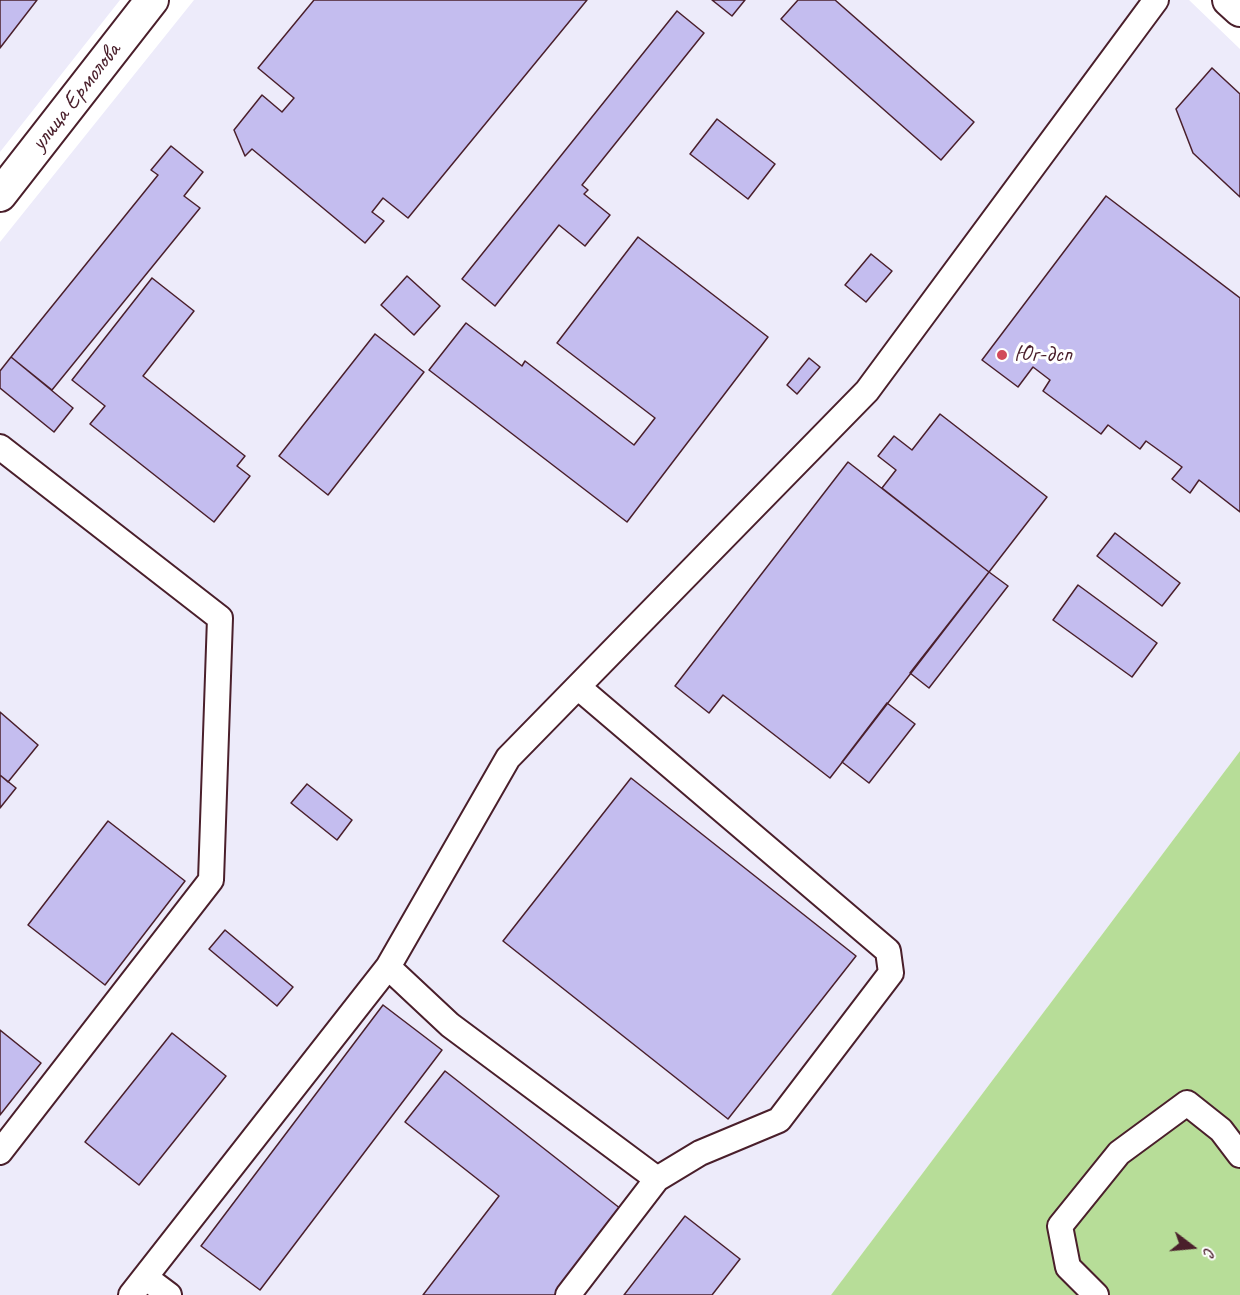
<!DOCTYPE html>
<meta charset="utf-8">
<style>
body{margin:0}
#map{position:relative;width:1240px;height:1295px;overflow:hidden;background:#fff;font-family:Caveat,sans-serif}
canvas{display:block}
.north{position:absolute;left:1162px;top:1217px;width:60px;height:60px;-webkit-text-stroke:4px #fff;paint-order:stroke;rotate:106deg;font-size:16px;font-weight:700;line-height:24px;text-align:center;color:#4a1f2b}
.north::after{content:'';display:block;margin:auto;width:21px;height:27px;background:#4a1f2b;clip-path:polygon(50% 0,100% 100%,50% 72%,0 100%)}
</style>
<div id="map">
<canvas width="1240" height="1295"></canvas>
<div class="north">С</div>
</div>
<script>
const context = document.querySelector('canvas').getContext('2d');
context.lineJoin = 'round';
function fill(path, color) {
  context.fillStyle = color;
  context.fill(path, 'evenodd');
}
function shape(rows) {
  const path = new Path2D();
  for (const r of rows) {
    path.moveTo(r[0], r[1]);
    for (let i = 2; i < r.length; i += 2) path.lineTo(r[i], r[i + 1]);
  }
  return path;
}
function stroke(path, color, width, dash) {
  context.strokeStyle = color;
  context.lineWidth = width;
  context.lineCap = dash ? 'butt' : 'round';
  context.setLineDash(dash || []);
  context.stroke(path);
}
function write(font, color, halo, rows, align = 'center') {
  context.font = font + ' Caveat,sans-serif';
  context.lineWidth = 6;
  context.setLineDash([]);
  context.textBaseline = 'middle';
  context.strokeStyle = halo;
  context.fillStyle = color;
  for (const [text, x, y, turn = 0] of rows) {
    context.save();
    context.translate(x, y);
    context.rotate((+turn || 0) * Math.PI / 180);
    context.textAlign = isNaN(turn) ? turn : align;
    if (halo) context.strokeText(text, 0, 0);
    context.fillText(text, 0, 0);
    context.restore();
  }
}
fill(shape([
 [0,0,120,0,0,152],
 [194,0,1189,0,1240,49,1240,751,831,1295,0,1295,0,242]
]), '#edebfa');
fill(shape([
 [1240,751,1240,1295,831,1295]
]), '#b7dd98');
const building = shape([
 [0,0,37,0,0,48,0,0],
 [314,0,587,0,408,218,383,198,372,212,384,221,365,243,252,149,245,156,234,130,262,95,282,112,294,98,258,68,314,0],
 [712,0,745,0,732,16,712,0],
 [798,0,835,0,974,122,941,160,781,19,798,0],
 [677,11,704,33,582,185,588,190,584,194,610,215,585,246,559,225,495,306,462,279,677,11],
 [1212,68,1240,94,1240,197,1193,153,1176,109,1212,68],
 [717,119,775,164,748,199,690,154,717,119],
 [171,146,203,172,184,196,200,208,52,390,11,357,158,175,151,170,171,146],
 [1106,196,1240,298,1240,512,1199,480,1190,493,1172,479,1182,467,1146,441,1140,449,1108,425,1101,434,1043,391,1050,380,1033,367,1018,387,982,360,1106,196],
 [638,237,768,337,627,522,429,370,466,323,522,366,525,361,634,445,655,418,557,343,638,237],
 [871,254,892,271,866,302,845,285,871,254],
 [407,276,440,306,414,335,381,305,407,276],
 [152,278,194,311,143,376,245,456,237,466,250,476,214,522,90,424,105,406,72,380,152,278],
 [375,334,424,372,328,495,279,456,375,334],
 [11,357,73,408,54,432,0,388,0,371,11,357],
 [809,358,820,367,797,394,787,385,809,358],
 [940,414,1047,497,989,572,882,488,896,470,878,456,894,436,912,450,940,414],
 [848,462,989,572,830,778,723,695,709,713,675,686,848,462],
 [1115,533,1180,583,1162,606,1097,556,1115,533],
 [989,572,1008,586,929,688,910,673,989,572],
 [1078,585,1157,643,1132,677,1053,620,1078,585],
 [887,703,915,724,869,783,842,762,887,703],
 [0,712,38,745,8,782,0,775,0,712],
 [0,775,16,788,0,808,0,775],
 [631,778,856,956,728,1119,503,941,631,778],
 [307,784,352,820,337,840,291,803,307,784],
 [108,821,185,881,105,985,28,925,108,821],
 [225,930,293,987,277,1006,209,949,225,930],
 [383,1005,442,1050,260,1290,201,1246,383,1005],
 [0,1030,41,1063,0,1115,0,1030],
 [172,1033,226,1076,139,1185,85,1142,172,1033],
 [445,1071,621,1209,555,1295,423,1295,499,1196,405,1122,445,1071],
 [685,1216,740,1259,712,1295,624,1295,685,1216]
]);
fill(building, '#c4bdef');
stroke(building, '#4a1f2b', 1.5);
const minor = shape([
 [0,447,220,618,211,880,0,1152],
 [388,967,450,1025,657,1179],
 [145,1277,169,1295],
 [131,1295,388,967,508,758,867,391,1156,0],
 [568,1295,657,1179,700,1153,779,1120,891,973,888,951,578,687],
 [1096,1295,1068,1267,1060,1226,1119,1153,1187,1103,1221,1130,1240,1155]
]);
const major = shape([
 [1229,0,1240,10],
 [0,195,152,0]
]);
stroke(minor, '#4a1f2b', 28);
stroke(major, '#4a1f2b', 36);
stroke(minor, '#fff', 24);
stroke(major, '#fff', 32);
for (const [x, y, r, color] of [
 [1002,355,6,"#d1495b"]
]) {
  const dot = new Path2D();
  dot.arc(x, y, r, 0, 2 * Math.PI);
  context.fillStyle = color;
  context.fill(dot);
  stroke(dot, '#fff', 2);
}
write('24px', '#4a1f2b', '#fff', [
 ["улица Ермолова",76,97,-52]
]);
write('24px', '#4a1f2b', '#fff', [
 ["Юг-дсп",1014,355]
], 'left');
</script>
